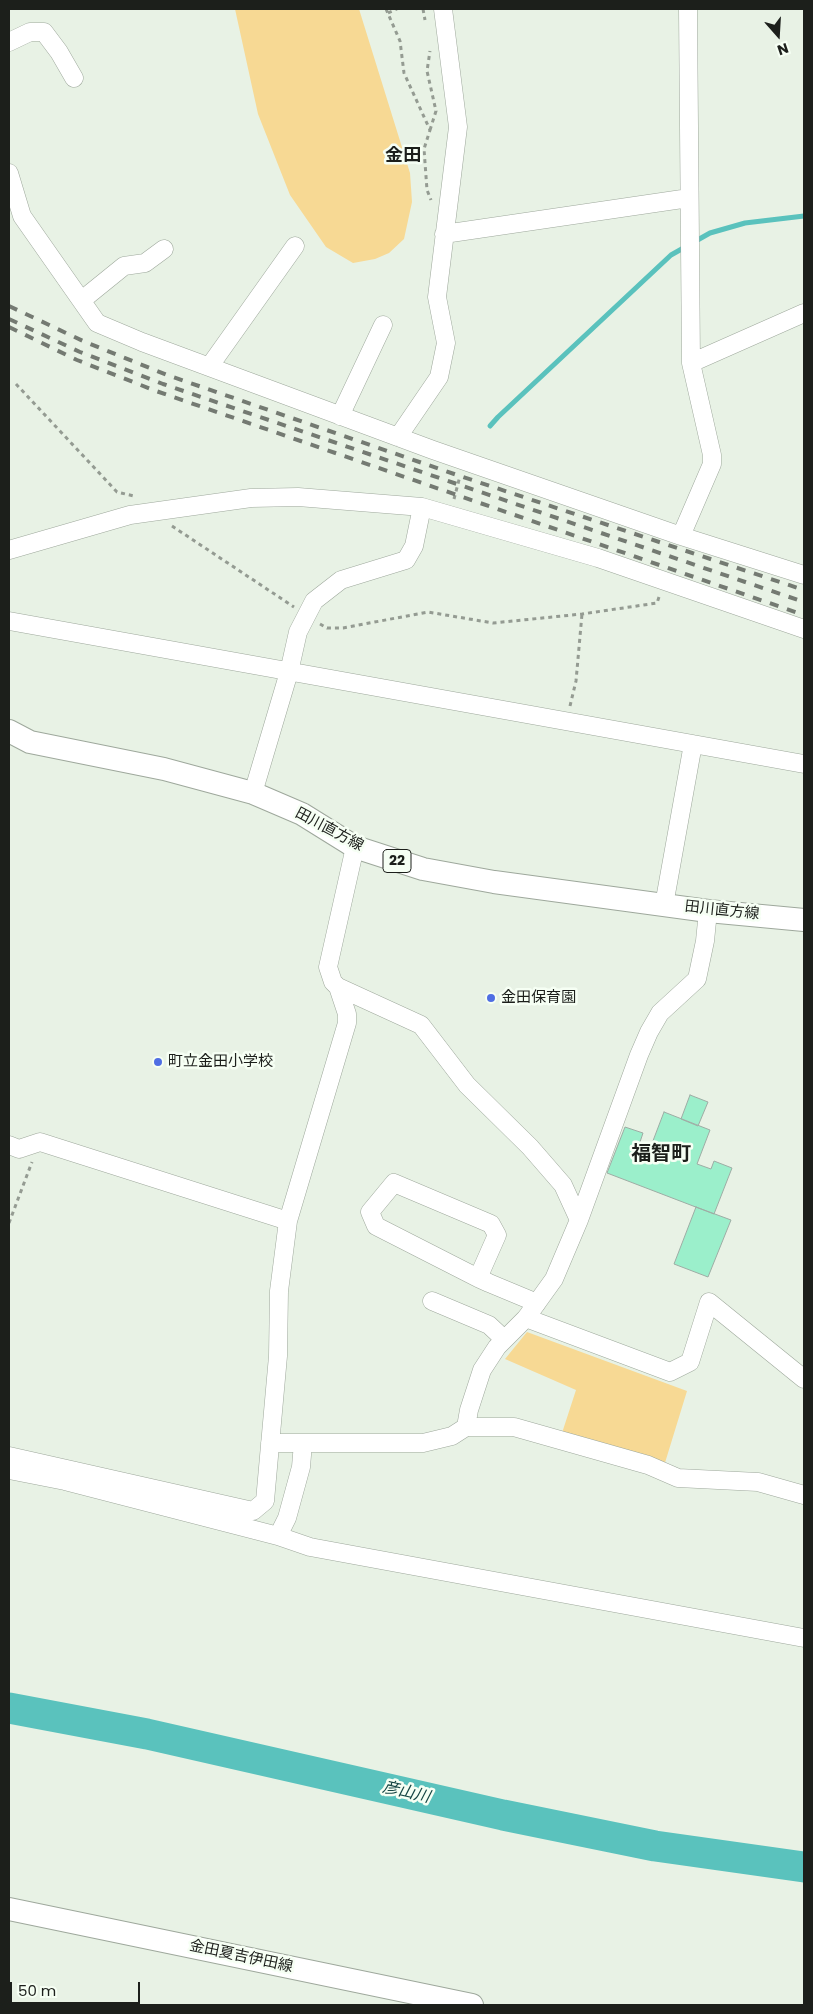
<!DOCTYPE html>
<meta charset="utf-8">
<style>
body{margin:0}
#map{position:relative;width:813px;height:2014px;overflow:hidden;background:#e8f2e5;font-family:Poppins,sans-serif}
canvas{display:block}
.frame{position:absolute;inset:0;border:10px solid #1c1f1b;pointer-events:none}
.north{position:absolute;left:753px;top:10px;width:50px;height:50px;-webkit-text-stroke:4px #f6fff4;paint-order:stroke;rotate:161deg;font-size:14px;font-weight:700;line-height:20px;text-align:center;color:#1c1f1b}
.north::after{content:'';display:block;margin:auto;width:18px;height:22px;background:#1c1f1b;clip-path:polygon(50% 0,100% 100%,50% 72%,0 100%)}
.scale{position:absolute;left:10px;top:1982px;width:130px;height:22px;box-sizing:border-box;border:2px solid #1c1f1b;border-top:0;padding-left:6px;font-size:15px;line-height:18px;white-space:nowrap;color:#1c1f1b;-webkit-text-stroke:4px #f6fff4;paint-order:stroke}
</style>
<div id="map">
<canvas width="813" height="2014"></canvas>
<div class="frame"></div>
<div class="north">N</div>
<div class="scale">50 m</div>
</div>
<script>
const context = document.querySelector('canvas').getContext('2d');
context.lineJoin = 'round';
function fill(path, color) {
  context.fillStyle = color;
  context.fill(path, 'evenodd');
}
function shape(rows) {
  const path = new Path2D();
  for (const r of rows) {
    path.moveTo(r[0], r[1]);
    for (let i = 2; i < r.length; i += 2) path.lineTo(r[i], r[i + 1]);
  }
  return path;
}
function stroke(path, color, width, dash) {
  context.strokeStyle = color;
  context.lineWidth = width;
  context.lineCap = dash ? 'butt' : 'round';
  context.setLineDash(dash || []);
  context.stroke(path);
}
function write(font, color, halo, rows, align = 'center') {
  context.font = font + ' Poppins,"Noto Sans JP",sans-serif';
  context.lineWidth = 5;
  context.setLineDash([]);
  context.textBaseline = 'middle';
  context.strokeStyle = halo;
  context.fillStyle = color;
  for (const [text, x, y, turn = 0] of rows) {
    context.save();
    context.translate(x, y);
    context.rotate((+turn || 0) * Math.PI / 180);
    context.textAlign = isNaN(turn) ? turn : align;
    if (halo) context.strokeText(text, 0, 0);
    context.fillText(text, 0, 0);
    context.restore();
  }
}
fill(shape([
 [235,9,359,9,410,173,412,202,404,239,389,253,375,259,353,263,326,247,290,195,258,114],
 [527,1332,687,1391,664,1466,562,1433,576,1390,505,1359]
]), '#f7d994');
stroke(shape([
 [694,242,710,233,745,223,804,216],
 [490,426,498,417,671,255,687,246]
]), '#5ac2bd', 5);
stroke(shape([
 [9,1708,147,1734,503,1815,655,1846,804,1867]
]), '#5ac2bd', 31);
const building = shape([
 [690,1095,708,1102,698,1126,681,1119,690,1095],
 [664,1112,710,1130,697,1164,711,1169,714,1161,732,1168,714,1214,607,1173,625,1127,643,1133,640,1142,651,1146,664,1112],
 [696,1207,731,1220,708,1277,674,1264,696,1207]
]);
fill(building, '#9befcb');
stroke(building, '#9daca4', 1);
const minor = shape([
 [9,42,30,32,44,32,59,52,74,78],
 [9,173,22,216,97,323,142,342,433,450,681,536,804,575],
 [444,234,689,198],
 [82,300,124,266,145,263,164,249],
 [691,363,804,313],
 [209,367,295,246],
 [340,416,383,325],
 [398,437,439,377,446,343,437,297,458,127,443,9],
 [681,536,712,464,712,455,691,363,688,9],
 [9,550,130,515,251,498,298,497,422,507,598,558,804,629],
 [9,621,804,764],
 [253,793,289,672,298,632,314,601,341,580,406,560,414,546,422,507],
 [355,847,328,967,333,982,338,987,421,1025,467,1085,530,1147,563,1185,579,1220],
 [664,905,693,744],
 [9,1145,19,1149,40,1142,288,1221],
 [478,1278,497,1235,491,1224,394,1183,370,1212,376,1226,478,1278,489,1283,537,1303],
 [432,1301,489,1325,504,1339],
 [526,1318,670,1372,690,1362,709,1302,804,1379],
 [466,1427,469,1410,482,1370,497,1347,526,1318,554,1279,579,1220,639,1055,649,1032,660,1013,697,979,705,941,708,911],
 [270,1443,423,1443,452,1436,466,1427,514,1427,648,1465,678,1478,758,1482,804,1495],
 [9,1456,253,1511,265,1501,278,1356,279,1291,288,1221,347,1023,347,1014,338,987],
 [9,1470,65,1481,278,1536,310,1547,804,1638],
 [278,1536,287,1518,301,1467,303,1443]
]);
const major = shape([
 [9,731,30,742,164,769,253,793,302,814,355,847,423,869,494,882,708,911,804,920],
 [9,1909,472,2005]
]);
stroke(minor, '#9ea89c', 19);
stroke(major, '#9ea89c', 24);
stroke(shape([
 [386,9,400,41,404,73,430,130,424,149,427,190,431,200],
 [423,9,425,20],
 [388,13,397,9],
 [430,130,436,111,427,71,430,51],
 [16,384,117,492,134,496],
 [454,499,460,476],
 [172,526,294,607],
 [320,624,327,628,343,628,428,612,493,623,582,614,657,603,659,597],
 [570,706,576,681,582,614],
 [9,1223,32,1162]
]), '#949b92', 3, [4, 4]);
stroke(minor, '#fff', 18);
stroke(major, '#fff', 22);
stroke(shape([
 [9,306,83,341,167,375,460,476,804,590],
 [9,319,80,352,163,384,804,602],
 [9,327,77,360,156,391,804,615]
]), '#747a72', 4, [9, 9]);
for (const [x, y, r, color] of [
 [491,998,5,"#4f6ee3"],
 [158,1062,5,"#4f6ee3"]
]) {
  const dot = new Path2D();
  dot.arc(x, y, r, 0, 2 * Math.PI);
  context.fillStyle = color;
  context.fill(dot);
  stroke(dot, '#f6fff4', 2);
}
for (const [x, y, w] of [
 [397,861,28]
]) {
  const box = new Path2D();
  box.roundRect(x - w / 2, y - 11.5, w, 23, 4);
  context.fillStyle = '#f6fff4';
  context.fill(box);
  stroke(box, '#1c1f1b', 1);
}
write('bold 14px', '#1c1f1b', null, [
 ["22",397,861]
]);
write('15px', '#1c1f1b', '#f6fff4', [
 ["田川直方線",329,830,28],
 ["田川直方線",722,911,6],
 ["金田夏吉伊田線",241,1957,12]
]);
write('15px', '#1c1f1b', '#f6fff4', [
 ["金田保育園",501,998],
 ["町立金田小学校",168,1062]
], 'left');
write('italic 16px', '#164644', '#f6fff4', [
 ["彦山川",406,1793,13]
]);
write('bold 18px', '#1c1f1b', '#f6fff4', [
 ["金田",403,156]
]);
write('bold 20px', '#1c1f1b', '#f6fff4', [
 ["福智町",661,1155]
]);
</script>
